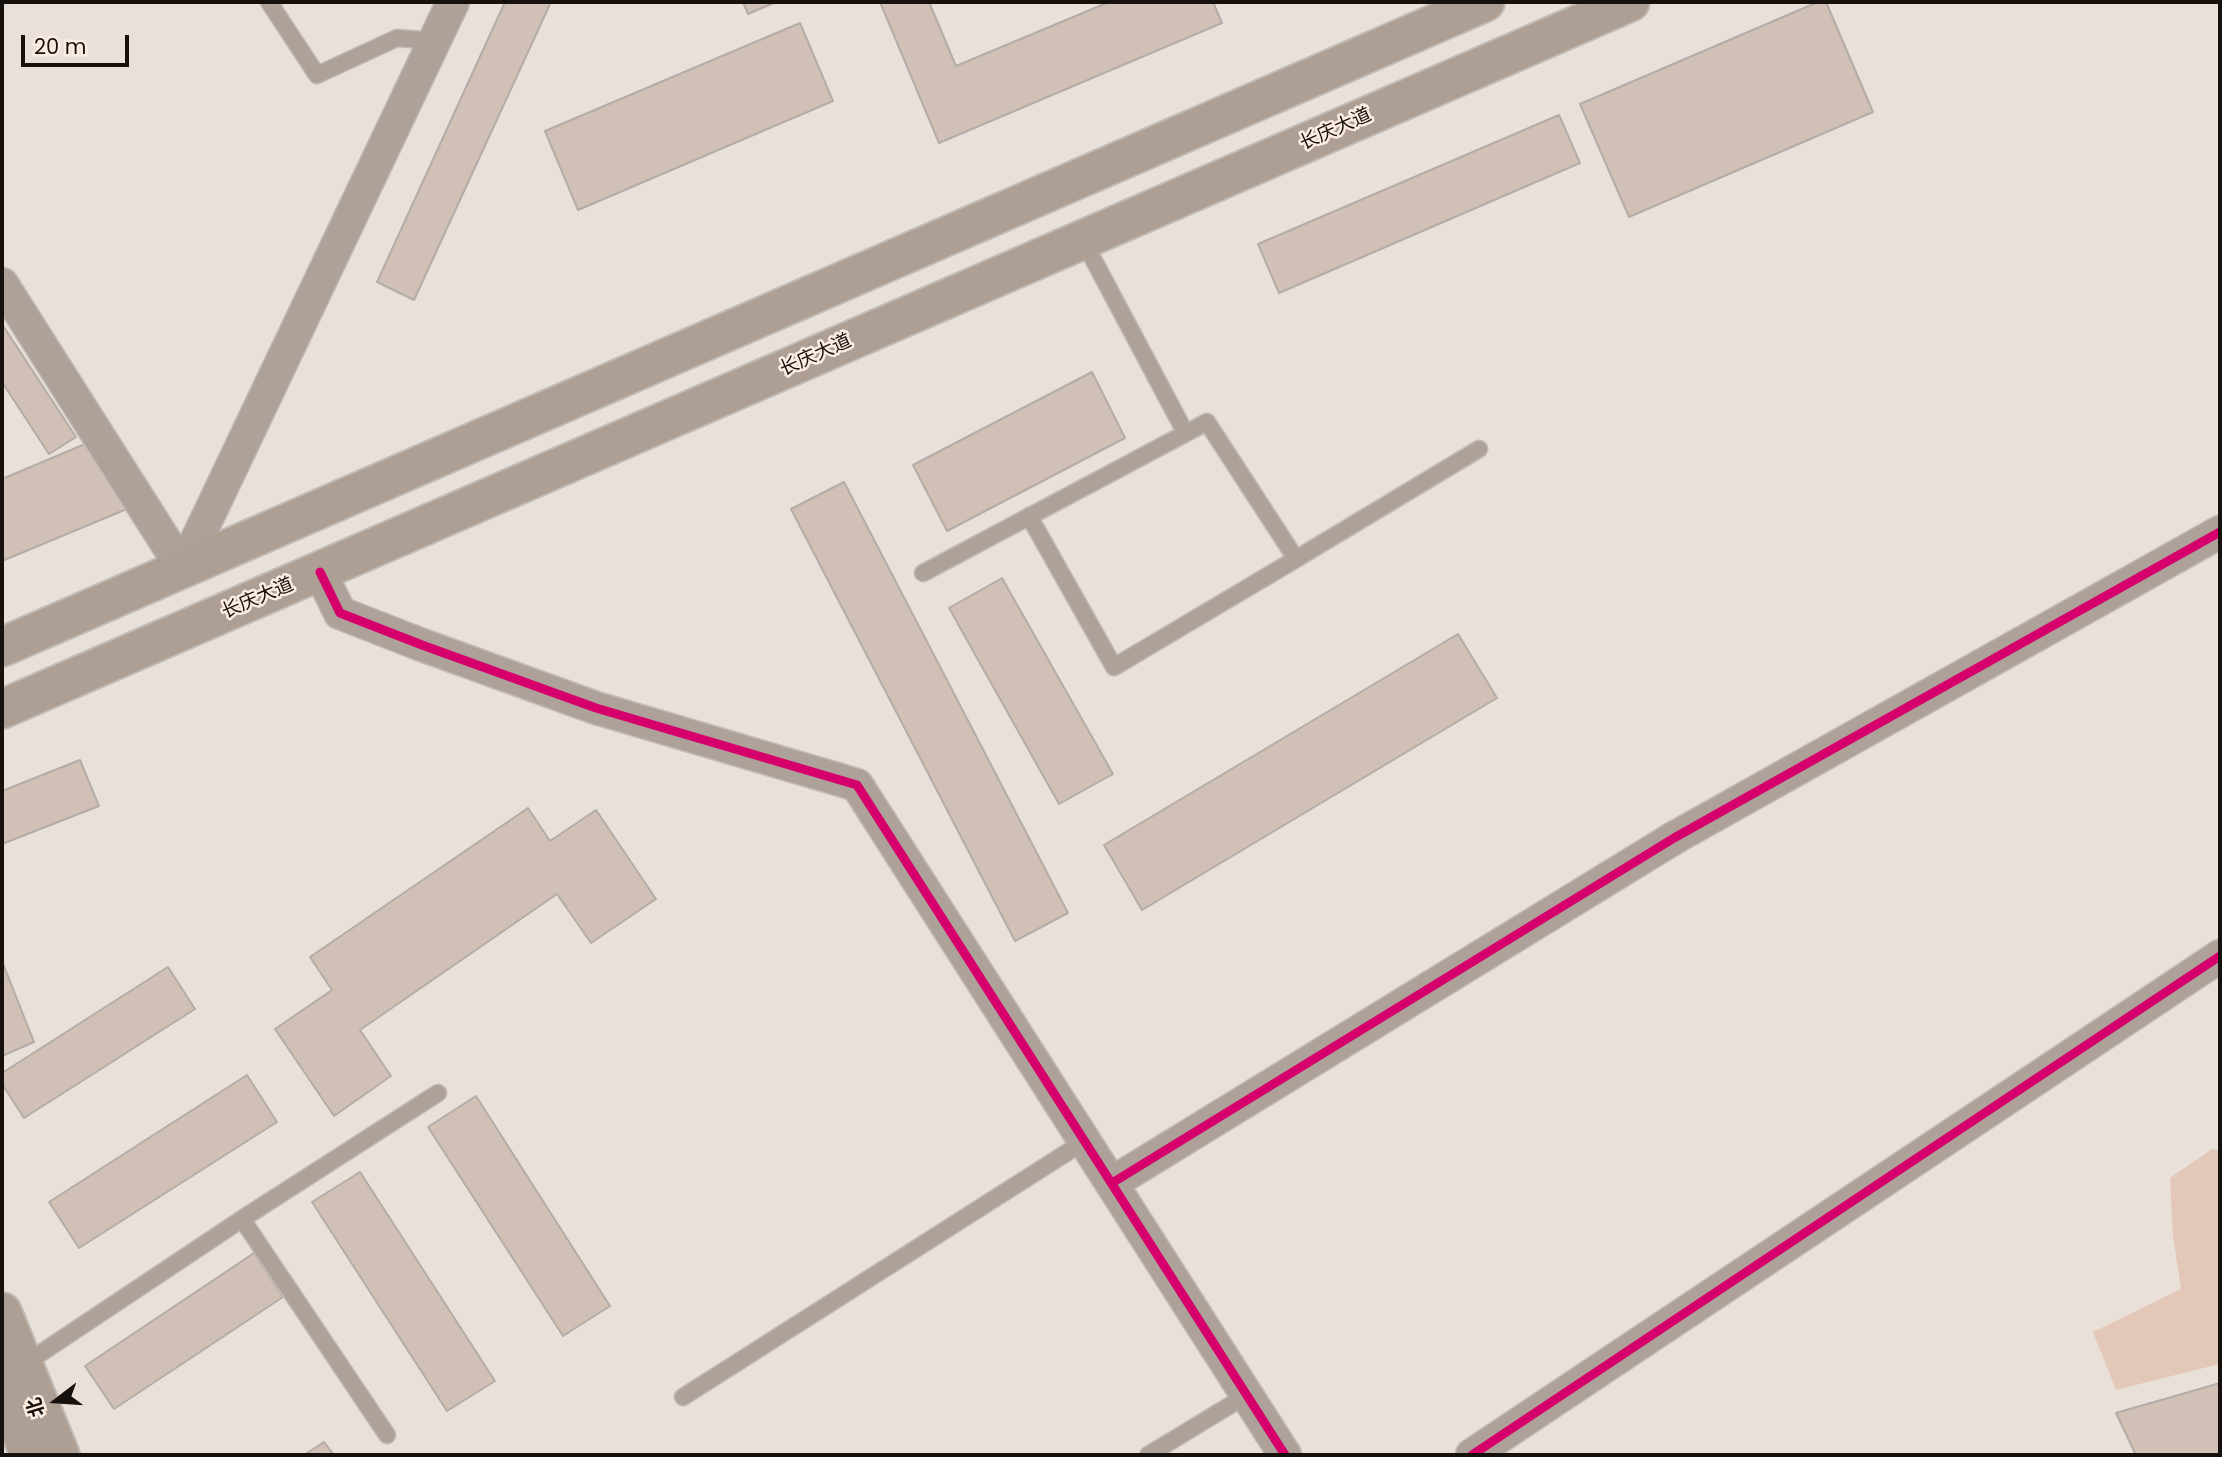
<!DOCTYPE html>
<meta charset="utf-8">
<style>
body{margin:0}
#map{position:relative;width:2222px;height:1457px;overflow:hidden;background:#eae0da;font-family:Poppins,"Noto Sans SC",sans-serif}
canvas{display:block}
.frame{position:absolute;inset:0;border:4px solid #17110e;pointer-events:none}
.north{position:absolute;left:21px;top:1366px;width:70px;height:70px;-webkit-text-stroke:5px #fdece1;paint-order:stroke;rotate:253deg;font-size:19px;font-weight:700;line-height:28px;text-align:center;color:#17110e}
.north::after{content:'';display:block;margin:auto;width:24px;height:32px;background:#17110e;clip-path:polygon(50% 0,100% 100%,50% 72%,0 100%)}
.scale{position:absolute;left:21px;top:35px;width:108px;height:32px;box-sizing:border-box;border:4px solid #17110e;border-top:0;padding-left:9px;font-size:21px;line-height:24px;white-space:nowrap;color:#17110e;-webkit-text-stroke:5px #fdece1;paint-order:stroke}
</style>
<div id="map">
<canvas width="2222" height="1457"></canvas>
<div class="frame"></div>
<div class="north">北</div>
<div class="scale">20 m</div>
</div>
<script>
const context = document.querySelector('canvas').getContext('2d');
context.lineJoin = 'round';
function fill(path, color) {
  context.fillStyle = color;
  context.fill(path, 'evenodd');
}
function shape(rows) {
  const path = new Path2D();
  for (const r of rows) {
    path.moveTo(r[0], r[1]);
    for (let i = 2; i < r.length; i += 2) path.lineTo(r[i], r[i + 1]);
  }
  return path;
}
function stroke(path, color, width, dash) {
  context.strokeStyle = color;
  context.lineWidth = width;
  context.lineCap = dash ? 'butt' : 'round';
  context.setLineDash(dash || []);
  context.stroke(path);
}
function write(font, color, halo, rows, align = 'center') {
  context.font = font + ' Poppins,"Noto Sans SC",sans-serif';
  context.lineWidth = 5;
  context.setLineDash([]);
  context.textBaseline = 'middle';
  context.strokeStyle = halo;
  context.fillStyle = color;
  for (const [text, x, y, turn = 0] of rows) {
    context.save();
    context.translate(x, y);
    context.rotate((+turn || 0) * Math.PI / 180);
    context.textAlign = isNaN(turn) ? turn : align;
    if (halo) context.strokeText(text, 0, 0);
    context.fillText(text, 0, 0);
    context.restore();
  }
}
fill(shape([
 [2212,1149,2220,1150,2220,1364,2116,1390,2093,1332,2181,1289,2173,1236,2170,1178]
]), '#e4c8b7');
const building = shape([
 [505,2,551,2,414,300,377,282,505,2],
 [743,2,776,2,748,14,743,2],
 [880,2,929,2,956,66,1109,2,1213,2,1222,23,939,143,880,2],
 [1818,2,1826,2,1873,112,1629,217,1580,104,1818,2],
 [800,23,833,101,578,210,545,131,800,23],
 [1559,115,1580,163,1279,293,1258,244,1559,115],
 [2,324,76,437,49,454,2,382,2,324],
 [1092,372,1125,438,947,531,913,465,1092,372],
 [97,439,127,509,2,561,2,479,97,439],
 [844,482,1068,913,1015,941,791,509,844,482],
 [1002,578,1113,774,1059,804,949,608,1002,578],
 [1458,634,1497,698,1142,910,1104,845,1458,634],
 [80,760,99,806,2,844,2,791,80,760],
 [528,808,550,841,596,810,656,899,591,943,557,894,360,1030,391,1076,334,1116,275,1029,332,990,310,957,528,808],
 [2,961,34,1042,2,1056,2,961],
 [168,967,195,1009,24,1118,2,1084,2,1073,168,967],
 [247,1075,277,1122,79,1248,49,1202,247,1075],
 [476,1096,610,1306,563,1336,428,1127,476,1096],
 [360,1172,495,1381,447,1411,312,1202,360,1172],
 [254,1253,283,1297,114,1409,85,1366,254,1253],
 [2220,1383,2220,1455,2136,1455,2116,1413,2220,1383],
 [324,1442,334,1455,304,1455,324,1442]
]);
fill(building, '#d0c0b6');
stroke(building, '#b3aca7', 2);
const lane = shape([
 [269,2,317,75,397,38,435,41],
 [1083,240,1185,432],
 [1029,516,1114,667,1296,559],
 [923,573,1207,422,1296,559,1479,449],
 [242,1219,387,1435],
 [23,1365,242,1219,438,1093],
 [683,1397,1085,1141],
 [1148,1455,1247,1395]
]);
const street = shape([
 [2,284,183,569],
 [183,569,453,2],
 [320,572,340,613,422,645,596,708,857,785,1285,1455],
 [1112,1183,1674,838,2220,532],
 [1472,1455,2220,956]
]);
const secondary = shape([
 [2,647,1485,2],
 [2,709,1630,2],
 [2,1312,60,1455],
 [2,1385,30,1455]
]);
stroke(lane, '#c2bcb7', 19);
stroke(street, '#c2bcb7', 35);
stroke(secondary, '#c2bcb7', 42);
stroke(lane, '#aea199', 16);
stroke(street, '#aea199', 32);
stroke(secondary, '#ae9f95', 38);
stroke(shape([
 [320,572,340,613,422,645,596,708,857,785,1285,1455],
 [1112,1183,1674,838,2220,532],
 [1472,1455,2220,956]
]), '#d6006c', 9);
write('19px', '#17110e', '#fdece1', [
 ["长庆大道",1336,130,-24],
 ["长庆大道",816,356,-24],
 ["长庆大道",258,599,-23]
]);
</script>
